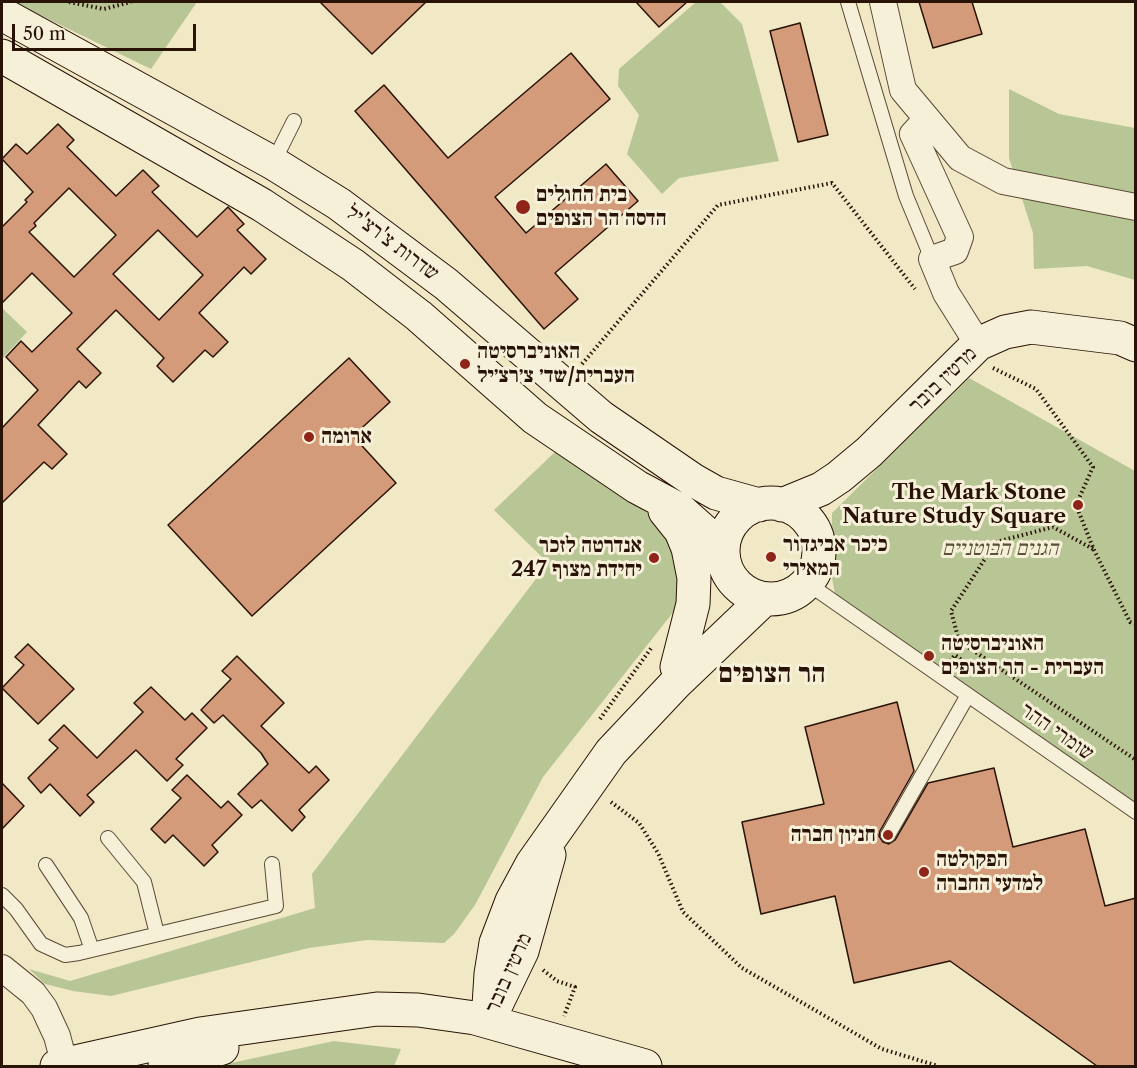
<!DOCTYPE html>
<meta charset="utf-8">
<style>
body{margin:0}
#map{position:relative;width:1137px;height:1068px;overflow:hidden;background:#f1e8c5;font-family:"Libre Caslon Text",serif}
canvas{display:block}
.frame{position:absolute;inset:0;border:3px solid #291206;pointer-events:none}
.scale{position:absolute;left:12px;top:24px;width:184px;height:27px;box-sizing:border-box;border:3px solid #291206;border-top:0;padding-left:8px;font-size:18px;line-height:21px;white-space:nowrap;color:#291206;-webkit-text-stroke:4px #f6f0d9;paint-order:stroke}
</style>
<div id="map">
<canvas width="1137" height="1068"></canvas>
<div class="frame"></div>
<div class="scale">50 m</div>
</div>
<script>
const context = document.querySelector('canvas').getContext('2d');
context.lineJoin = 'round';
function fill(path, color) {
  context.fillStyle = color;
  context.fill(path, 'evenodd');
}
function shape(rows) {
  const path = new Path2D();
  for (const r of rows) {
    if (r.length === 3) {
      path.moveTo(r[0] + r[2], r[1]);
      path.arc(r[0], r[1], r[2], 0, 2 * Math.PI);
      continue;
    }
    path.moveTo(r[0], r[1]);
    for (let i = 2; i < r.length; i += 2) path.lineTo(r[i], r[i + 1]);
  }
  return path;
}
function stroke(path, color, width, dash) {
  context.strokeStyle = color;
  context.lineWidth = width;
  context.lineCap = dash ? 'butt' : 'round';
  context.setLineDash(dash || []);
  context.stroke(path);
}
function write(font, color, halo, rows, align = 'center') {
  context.font = font + ' "Libre Caslon Text","Frank Ruhl Libre",serif';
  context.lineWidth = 6;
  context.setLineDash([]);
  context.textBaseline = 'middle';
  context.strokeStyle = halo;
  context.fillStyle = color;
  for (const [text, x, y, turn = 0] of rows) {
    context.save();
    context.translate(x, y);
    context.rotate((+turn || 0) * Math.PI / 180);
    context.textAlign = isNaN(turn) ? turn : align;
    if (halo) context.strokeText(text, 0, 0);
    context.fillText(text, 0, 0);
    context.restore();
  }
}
fill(shape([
 [13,2,197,2,151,69],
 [696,2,720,2,742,24,779,161,679,178,662,194,627,154,639,115,618,86,619,69],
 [1009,89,1059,114,1135,128,1135,280,1087,266,1034,269,1033,233,1009,158],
 [2,308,27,332,2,359],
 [969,378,1135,471,1135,806,835,594,831,572,832,513],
 [555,452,678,533,686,596,543,777,475,905,454,934,444,943,367,940,309,948,111,996,73,991,45,984,29,969,70,981,315,908,312,874,548,563,494,510],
 [334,1041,401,1049,394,1066,217,1066]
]), '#b8c696');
const building = shape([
 [320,2,426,2,372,54,320,2],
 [636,2,687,2,659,27,636,2],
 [919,2,972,2,982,34,933,48,919,2],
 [800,23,828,135,798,142,770,31,800,23],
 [571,53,610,99,495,197,526,233,606,164,638,201,555,273,578,299,544,329,355,111,384,85,448,158,571,53],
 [58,124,74,140,67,147,116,196,143,170,159,186,152,192,197,237,228,207,244,224,237,230,266,259,251,274,244,267,199,313,228,342,213,357,205,350,173,382,157,366,164,358,116,310,77,349,101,373,86,388,79,381,38,425,67,454,52,469,44,462,2,503,2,428,38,390,6,357,21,341,32,352,72,313,32,273,2,303,2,227,27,202,25,200,33,192,2,159,16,144,27,154,58,124],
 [69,188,116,235,74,277,29,232,36,226,34,223,69,188],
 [158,230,203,275,159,320,113,274,158,230],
 [349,358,390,402,353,436,396,483,252,616,168,525,349,358],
 [28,644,74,689,38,724,2,688,24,665,15,657,28,644],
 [237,656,284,703,261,726,309,773,316,766,329,780,299,810,305,817,292,831,261,800,252,808,238,794,268,764,261,753,223,715,214,723,201,710,231,679,222,671,237,656],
 [151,687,185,720,192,713,207,728,176,759,183,765,167,781,136,750,87,795,94,802,80,816,50,784,41,793,28,778,58,748,49,740,64,725,97,758,143,712,134,703,151,687],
 [897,702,914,771,880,831,879,836,883,842,889,844,895,840,928,783,994,768,1013,847,1085,829,1105,906,1136,898,1136,1066,1097,1066,950,961,854,983,835,896,761,914,742,822,824,804,805,727,897,702],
 [187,775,221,808,228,801,242,815,212,845,218,852,204,866,173,835,165,843,151,829,181,798,172,790,187,775],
 [2,783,24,806,2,829,2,783]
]);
fill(building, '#d49b7b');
stroke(building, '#291206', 1.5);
const lane = shape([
 [848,2,906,196,932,259],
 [273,163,294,121],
 [807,583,1136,812],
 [888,835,968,695],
 [108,838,144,882,157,934],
 [46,865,81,918,92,950],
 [2,895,16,909,41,944,65,955,79,953,276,906,272,864]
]);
const street = shape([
 [883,2,903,90,960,158,1003,181,1136,207],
 [927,119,913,134,960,237,955,251,932,259,946,293,978,344],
 [2,968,33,993,44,1008,57,1036,65,1066]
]);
const secondary = shape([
 [2,14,273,163,339,204,446,284,601,417,693,480,716,493,759,505],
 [2,56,262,205,353,265,419,316,535,418,637,487,680,510,707,534,724,565],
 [771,551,48],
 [782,505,821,489,839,477,869,452,978,344,1005,332,1031,327,1120,338,1136,345],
 [665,511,681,531,688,548,694,578,693,604,677,667],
 [494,1009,522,951,549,855],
 [488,1021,491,974,496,943,512,901,532,864,611,752,677,682,764,599],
 [57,1066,200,1034,377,1009,418,1010,475,1018,645,1066],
 [165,1066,222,1048]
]);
stroke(lane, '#5b4836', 16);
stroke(street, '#5b4836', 28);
stroke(secondary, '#291206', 35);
stroke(shape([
 [69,2,104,9,131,2],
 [582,364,718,205,832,183,915,289],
 [993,368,1036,389,1093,467,1076,505,1094,550,1130,622,1136,624],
 [1093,549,1053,527,996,542,951,611,959,641,1136,760],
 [950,661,955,655,980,673,988,660],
 [600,719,652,647],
 [611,802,639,823,658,853,683,912,742,968,882,1049,938,1066],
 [543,970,557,981,575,987,564,1016]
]), '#291206', 4, [1.5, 3]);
stroke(lane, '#f6f0d9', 14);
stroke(street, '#f6f0d9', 26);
stroke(secondary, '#f6f0d9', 33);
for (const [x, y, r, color] of [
 [523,207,8,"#8f2418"],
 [465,364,6,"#8f2418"],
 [309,437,6,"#8f2418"],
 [1078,505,6,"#8f2418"],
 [771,557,6,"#8f2418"],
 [654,558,6,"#8f2418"],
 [929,656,6,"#8f2418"],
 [888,835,6,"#8f2418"],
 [924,872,6,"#8f2418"]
]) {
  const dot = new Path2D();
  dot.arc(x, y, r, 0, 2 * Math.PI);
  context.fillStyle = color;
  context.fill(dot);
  stroke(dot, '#f6f0d9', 2);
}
write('bold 21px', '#291206', '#f6f0d9', [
 ["בית החולים",536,195],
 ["הדסה הר הצופים",536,219],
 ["האוניברסיטה",477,352],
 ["העברית/שד׳ צ׳רצ׳יל",477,376],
 ["ארומה",321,437],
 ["The Mark Stone",1066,493,"right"],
 ["Nature Study Square",1066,517,"right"],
 ["כיכר אביגדור",783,545],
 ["המאירי",783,569],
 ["אנדרטה לזכר",642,546,"right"],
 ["יחידת מצוף 247",642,570,"right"],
 ["האוניברסיטה",941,644],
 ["העברית - הר הצופים",941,668],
 ["חניון חברה",876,835,"right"],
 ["הפקולטה",936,860],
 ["למדעי החברה",936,884]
], 'left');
write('21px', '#291206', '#f6f0d9', [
 ["שדרות צ'רצ'יל",392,243,37],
 ["מרטין בובר",943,380,-44],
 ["שומרי ההר",1057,732,35],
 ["מרטין בובר",509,973,-66]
]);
write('italic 21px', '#5b5138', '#f6f0d9', [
 ["הגנים הבוטניים",1000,549]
]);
write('bold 27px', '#291206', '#f6f0d9', [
 ["הר הצופים",772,674]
]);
</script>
